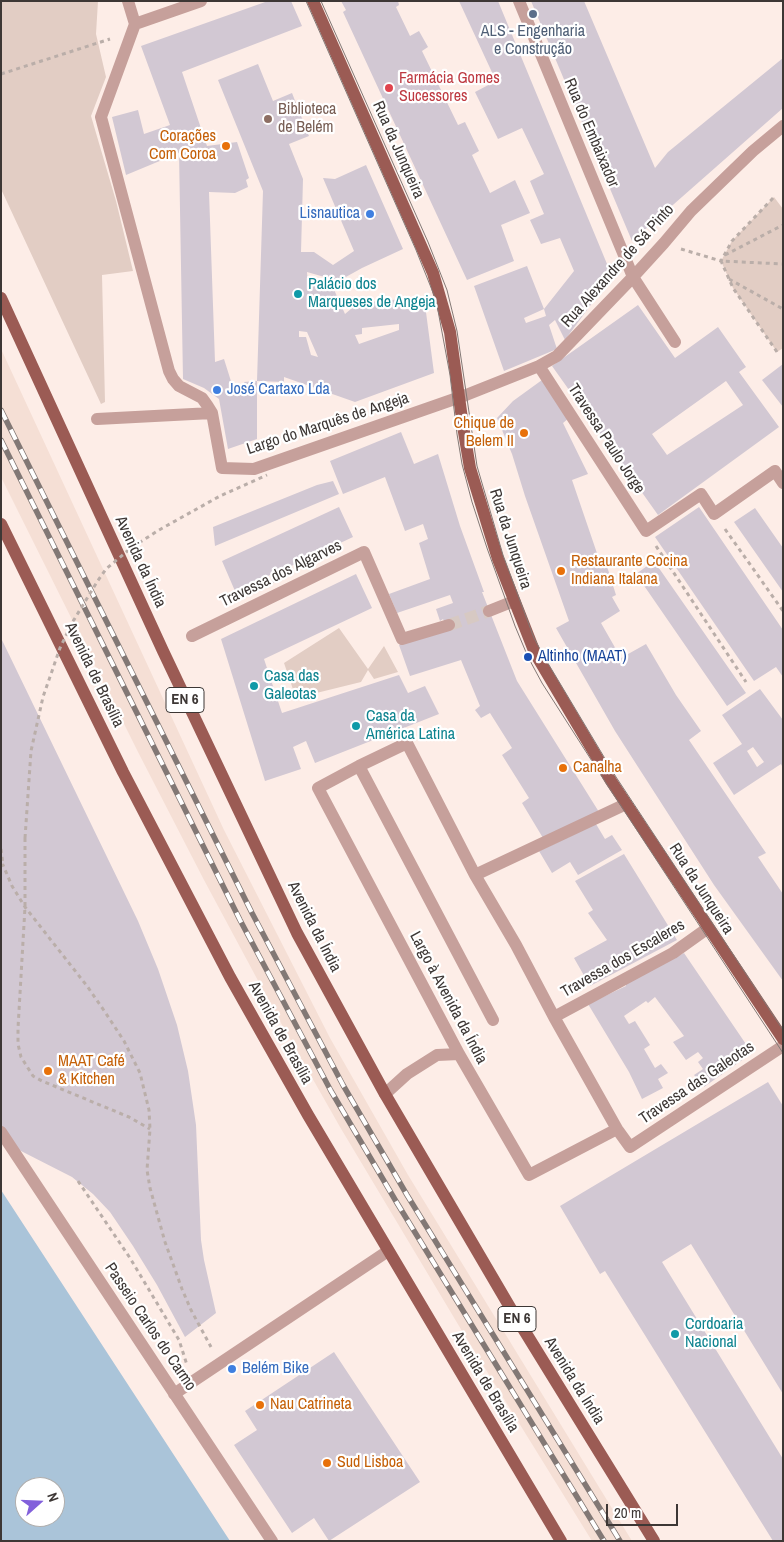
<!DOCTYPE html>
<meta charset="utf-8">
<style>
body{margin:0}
#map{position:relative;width:784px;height:1542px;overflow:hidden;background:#fdede7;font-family:"Archivo Narrow",sans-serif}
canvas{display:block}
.frame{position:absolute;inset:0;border:2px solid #3d3735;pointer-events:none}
.north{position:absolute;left:15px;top:1477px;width:50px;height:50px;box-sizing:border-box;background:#fff;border:1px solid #b1afae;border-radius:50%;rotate:70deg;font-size:14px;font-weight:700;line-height:20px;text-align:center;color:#3d3735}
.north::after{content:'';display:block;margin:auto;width:18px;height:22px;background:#8260db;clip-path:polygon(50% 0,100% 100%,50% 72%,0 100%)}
.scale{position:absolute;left:606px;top:1504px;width:72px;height:22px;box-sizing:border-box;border:2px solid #3d3735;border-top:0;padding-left:6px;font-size:15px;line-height:18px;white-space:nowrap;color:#3d3735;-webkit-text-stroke:4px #fff;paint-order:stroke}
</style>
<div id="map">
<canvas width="784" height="1542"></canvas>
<div class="frame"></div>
<div class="north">N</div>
<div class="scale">20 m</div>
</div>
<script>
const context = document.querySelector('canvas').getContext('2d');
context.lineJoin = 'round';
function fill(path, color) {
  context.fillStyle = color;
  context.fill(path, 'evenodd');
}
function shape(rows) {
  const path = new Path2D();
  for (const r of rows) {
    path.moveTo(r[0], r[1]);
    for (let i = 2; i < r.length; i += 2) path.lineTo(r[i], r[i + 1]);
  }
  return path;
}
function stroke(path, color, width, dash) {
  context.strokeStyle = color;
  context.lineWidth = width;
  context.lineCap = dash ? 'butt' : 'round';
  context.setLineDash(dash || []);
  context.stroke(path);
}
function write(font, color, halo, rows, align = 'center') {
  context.font = font + ' "Archivo Narrow",sans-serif';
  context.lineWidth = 4.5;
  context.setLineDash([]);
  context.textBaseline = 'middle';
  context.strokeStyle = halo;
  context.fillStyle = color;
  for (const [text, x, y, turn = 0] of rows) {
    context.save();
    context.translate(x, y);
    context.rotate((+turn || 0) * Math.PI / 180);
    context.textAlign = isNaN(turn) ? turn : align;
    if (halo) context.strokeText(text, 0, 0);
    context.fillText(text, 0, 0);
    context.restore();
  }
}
fill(shape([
 [1,349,224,830,330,1038,408,1175,632,1541,592,1541,462,1331,340,1127,277,1016,204,880,138,752,1,477]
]), '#f5dfd5');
fill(shape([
 [1,1,98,1,96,34,106,77,91,116,116,201,133,271,102,275,105,402,101,404,1,189],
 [774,197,783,209,783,348,777,352,733,288,721,261,732,241],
 [339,628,368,669,384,646,398,672,374,679,368,670,361,682,296,698,284,663]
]), '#e2cdc4');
fill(shape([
 [1,1190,230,1541,1,1541],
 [25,1487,55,1487,55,1517,25,1517]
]), '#aac4d9');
fill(shape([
 [268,1,291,1,302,26,182,72,207,146,237,142,249,178,246,180,248,187,235,193,209,192,215,362,224,359,235,394,246,390,244,382,257,381,263,191,218,80,258,64,273,101,292,93,309,136,289,144,303,179,301,252,314,252,333,265,354,251,323,178,335,179,366,165,403,249,362,268,335,283,328,278,307,272,308,286,314,284,317,290,331,283,345,314,358,303,424,297,434,373,355,402,284,377,284,382,257,381,257,439,228,449,219,399,204,388,183,379,179,153,126,175,112,117,138,110,144,134,170,125,141,46],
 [399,324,399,330,359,344,355,335,362,334,362,328],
 [299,331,307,332,318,357,311,355,306,337,299,337],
 [341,1,398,1,399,5,396,7,410,36,419,31,428,47,422,51,458,125,465,122,479,151,472,155,490,193,515,180,530,213,501,225,514,261,467,280,343,12,346,10],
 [459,1,498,1,612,276,565,340,555,320,549,325,557,349,504,371,474,286,527,266,544,309,524,318,526,323,546,316,544,309,574,271,560,238,541,244,530,220,544,214,530,181,544,174,522,128,498,139,475,92,496,81],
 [531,1,584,1,655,168,668,152,783,58,783,108,632,241],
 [638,305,675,358,718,327,746,367,739,372,779,427,658,515,552,366],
 [726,381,743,405,667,455,652,434],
 [783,364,783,407,762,380],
 [542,380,569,418,563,423,588,474,572,480,600,562,605,560,616,595,612,597,620,611,601,623,621,658,646,644,676,695,701,731,689,740,766,853,758,857,783,894,783,981,714,885,640,770,615,731,556,628,569,621,525,496,512,454,497,418,513,401],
 [401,432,414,464,438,454,460,526,484,592,482,592,517,681,599,812,543,838,522,803,529,798,502,755,512,748,490,713,481,718,475,710,480,706,461,660,410,676,399,645,450,629,446,625,443,619,440,621,436,609,453,603,450,595,397,613,389,594,430,579,419,543,428,539,423,524,405,531,385,477,343,494,330,461],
 [333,481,339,494,215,546,213,527,317,485],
 [339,507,353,537,287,568,291,575,273,583,270,575,235,591,222,561],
 [699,507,783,630,783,677,776,667,754,681,655,537],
 [755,508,783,548,783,592,734,522],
 [654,561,746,693,727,706,636,574],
 [356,574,372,608,264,659,282,713,399,675,408,693,425,686,439,714,315,763,306,741,293,747,301,769,265,781,221,639],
 [1,638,138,921,158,969,177,1025,188,1071,196,1125,201,1240,204,1260,216,1313,185,1337,157,1285,133,1246,110,1212,93,1194,72,1177,21,1151,1,1139],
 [760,689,783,720,783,768,781,764,734,795,713,763,742,744,722,715],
 [753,747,764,762,757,767,747,751],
 [596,824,605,839,612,835,622,850,578,875,570,862,552,873,539,851],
 [624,854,677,940,590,986,574,958,607,940,588,913,593,910,575,881],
 [684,953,752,1053,704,1087,694,1075,703,1069,698,1062,703,1058,698,1052,686,1060,673,1042,684,1036,655,997,648,1003,646,1001,624,1016,629,1024,635,1021,650,1045,644,1049,655,1068,661,1064,668,1073,658,1079,663,1088,642,1099,629,1072,588,1004,626,986,626,984],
 [768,1082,783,1106,783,1394,691,1244,662,1262,783,1459,783,1541,773,1541,605,1271,600,1274,560,1206],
 [334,1352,420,1482,329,1541,314,1518,292,1533,234,1445,257,1430,245,1411]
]), '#d2c8d3');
stroke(shape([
 [449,625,489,611]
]), '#d7c9c3', 12, [12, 6]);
stroke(shape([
 [1,74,110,39],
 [681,249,721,261,732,241,774,197],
 [725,255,783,225],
 [729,279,783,309],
 [777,352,733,288,721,261,783,264],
 [725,529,783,611],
 [656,546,746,682],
 [25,838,25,907,18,1028,18,1044,21,1057,33,1076,42,1081,129,1117,150,1129],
 [1,849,3,865],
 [1,866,3,865,12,886,25,907,87,986,105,1012,124,1041,140,1073,149,1110,150,1129,147,1170,150,1188,165,1242,182,1289,191,1310,211,1347],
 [78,1181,130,1258,179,1340,187,1365]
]), '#baaea9', 3, [4, 4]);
stroke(shape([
 [128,1,135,24,101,117,169,371,173,379,179,386,202,398,207,405,212,413,222,468,254,469,466,395,539,366,557,356,633,277,664,243,691,211,753,151,783,126],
 [519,1,633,277,675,342],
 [135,24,201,1],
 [539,366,646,531,701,494,714,514,775,471,783,483],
 [97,419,212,413],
 [489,611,514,601],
 [192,636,364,552,402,639,449,625],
 [359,766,407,743,475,875,516,945,554,1017,617,1129,630,1147,783,1046],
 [475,875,626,804],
 [554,1017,673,953,708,928],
 [493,1020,359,766,318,788,459,1054,529,1175,617,1129],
 [385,1094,407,1074,437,1055,459,1054],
 [1,1132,272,1541],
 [174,1394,388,1251]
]), '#c6a09b', 12);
stroke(shape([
 [313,1,433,273,450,332,463,426,470,468,498,559,535,653,611,781,783,1039],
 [1,298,163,651,297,933,385,1094,511,1309,654,1541],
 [1,524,123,772,230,977,308,1115,561,1541]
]), '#9b5b54', 12);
stroke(shape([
 [306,1,416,250,436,300,450,375,457,434,462,464,472,502,487,548,515,626,528,657,542,683,606,783,783,1053],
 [321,1,428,242,447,290,457,331,477,466,503,555,534,638,546,660,616,777,783,1030]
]), '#827875', 1);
const rail = shape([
 [1,410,252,913,343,1085,407,1195,620,1541],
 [1,440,240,920,331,1091,397,1203,604,1541]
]);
stroke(rail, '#827875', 5.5);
stroke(rail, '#fff', 4, [11]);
stroke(shape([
 [25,838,31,751,43,697,60,648,72,623,97,582,106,569,131,548,159,530,220,496,267,475]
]), '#baaea9', 3, [4, 4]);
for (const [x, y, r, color] of [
 [533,14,5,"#5c6f8a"],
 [389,88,5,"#e0444e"],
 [268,119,5,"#8d6e63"],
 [226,146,5,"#e8710a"],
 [370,214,5,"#3f7fe0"],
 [298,294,5,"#0f9aa8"],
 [217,390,5,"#3f7fe0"],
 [524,433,5,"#e8710a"],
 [561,571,5,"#e8710a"],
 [528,657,5,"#1a4fb4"],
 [254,686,5,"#0f9aa8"],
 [356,726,5,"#0f9aa8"],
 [563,768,5,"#e8710a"],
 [48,1071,5,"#e8710a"],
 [675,1334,5,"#0f9aa8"],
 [232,1369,5,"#3f7fe0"],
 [260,1405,5,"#e8710a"],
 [327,1463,5,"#e8710a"]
]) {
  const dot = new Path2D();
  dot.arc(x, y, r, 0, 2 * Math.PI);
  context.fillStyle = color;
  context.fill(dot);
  stroke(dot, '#fff', 2);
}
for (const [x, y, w] of [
 [185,700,38],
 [517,1319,38]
]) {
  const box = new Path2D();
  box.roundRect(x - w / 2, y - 12.5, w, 25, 4);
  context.fillStyle = '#fff';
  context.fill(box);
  stroke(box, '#3d3735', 1);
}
write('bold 15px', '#3d3735', null, [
 ["EN 6",185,700],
 ["EN 6",517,1319]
]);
write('16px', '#4e5e75', '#fff', [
 ["ALS - Engenharia",533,32],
 ["e Construção",533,50]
]);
write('16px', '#be3a42', '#fff', [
 ["Farmácia Gomes",399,79],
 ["Sucessores",399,97]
], 'left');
write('16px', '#785e54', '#fff', [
 ["Biblioteca",278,110],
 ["de Belém",278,128]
], 'left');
write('16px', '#3d3735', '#fff', [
 ["Rua do Embaixador",591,133,67],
 ["Rua da Junqueira",398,150,66],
 ["Rua Alexandre de Sá Pinto",618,266,-48],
 ["Largo do Marquês de Angeja",328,424,-18],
 ["Travessa Paulo Jorge",606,439,57],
 ["Rua da Junqueira",510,539,72],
 ["Avenida da Índia",140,562,65],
 ["Travessa dos Algarves",281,574,-26],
 ["Avenida de Brasília",94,675,64],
 ["Rua da Junqueira",701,889,57],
 ["Avenida da Índia",314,927,63],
 ["Travessa dos Escaleres",623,959,-30],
 ["Largo à Avenida da Índia",448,998,62],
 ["Avenida de Brasília",280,1033,61],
 ["Travessa das Galeotas",697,1083,-34],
 ["Passeio Carlos do Carmo",150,1327,56],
 ["Avenida da Índia",574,1381,58],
 ["Avenida de Brasília",485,1382,59]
]);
write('16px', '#c56008', '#fff', [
 ["Corações",216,137,"right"],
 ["Com Coroa",216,155,"right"],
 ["Chique de",514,424,"right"],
 ["Belem II",514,442,"right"],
 ["Restaurante Cocina",571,562],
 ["Indiana Italana",571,580],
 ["Canalha",573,768],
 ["MAAT Café",58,1062],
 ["& Kitchen",58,1080],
 ["Nau Catrineta",270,1405],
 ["Sud Lisboa",337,1463]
], 'left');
write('16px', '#366cbe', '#fff', [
 ["Lisnautica",360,214,"right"],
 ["José Cartaxo Lda",227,390],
 ["Belém Bike",242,1369]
], 'left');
write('16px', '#0d838f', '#fff', [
 ["Palácio dos",308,285],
 ["Marqueses de Angeja",308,303],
 ["Casa das",264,677],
 ["Galeotas",264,695],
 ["Casa da",366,717],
 ["América Latina",366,735],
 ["Cordoaria",685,1325],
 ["Nacional",685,1343]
], 'left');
write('16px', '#164399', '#fff', [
 ["Altinho (MAAT)",538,657]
], 'left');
</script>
